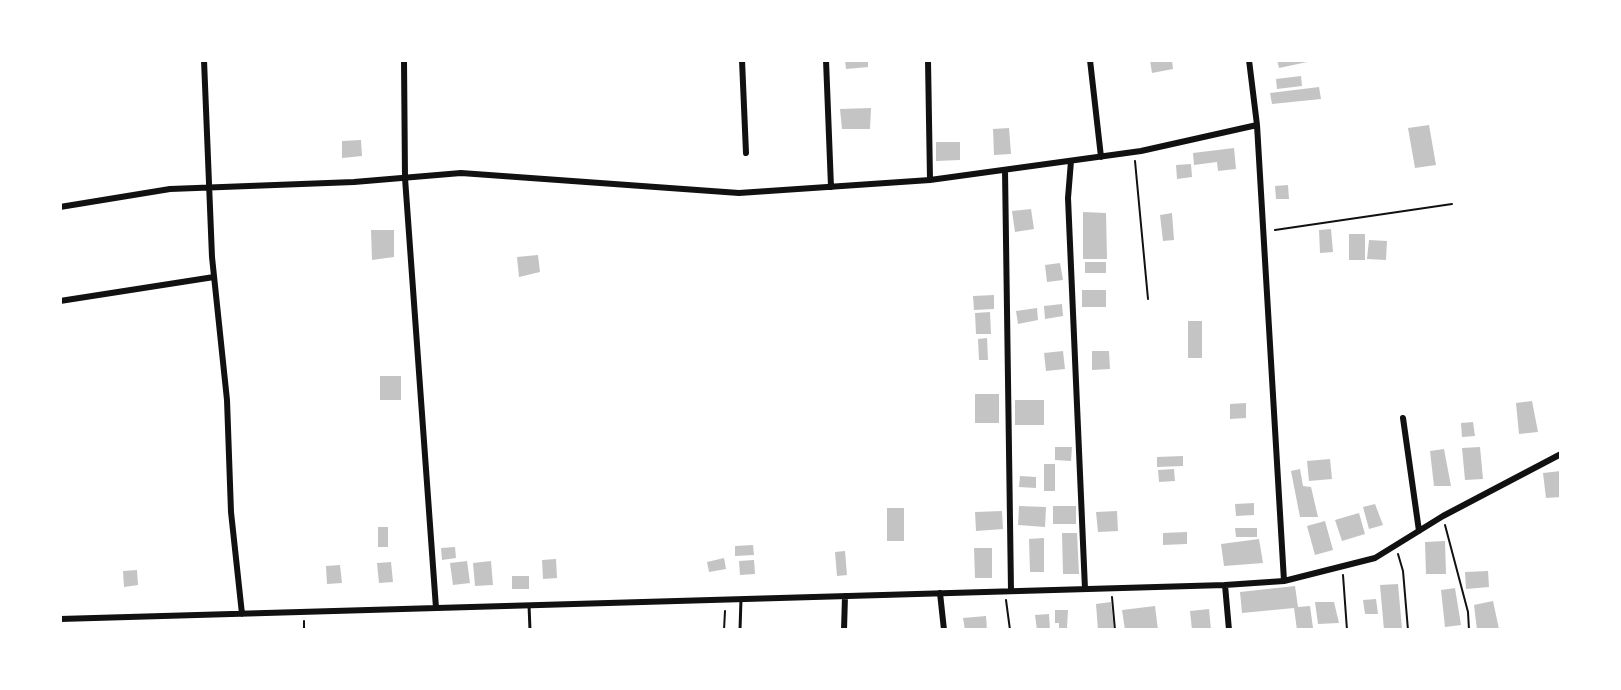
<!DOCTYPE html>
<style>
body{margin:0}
#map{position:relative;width:1621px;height:690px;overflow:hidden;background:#fff;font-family:"Fira Sans",sans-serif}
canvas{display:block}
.frame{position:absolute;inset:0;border:62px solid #fff;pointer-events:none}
</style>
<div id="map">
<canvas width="1621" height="690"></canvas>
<div class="frame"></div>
</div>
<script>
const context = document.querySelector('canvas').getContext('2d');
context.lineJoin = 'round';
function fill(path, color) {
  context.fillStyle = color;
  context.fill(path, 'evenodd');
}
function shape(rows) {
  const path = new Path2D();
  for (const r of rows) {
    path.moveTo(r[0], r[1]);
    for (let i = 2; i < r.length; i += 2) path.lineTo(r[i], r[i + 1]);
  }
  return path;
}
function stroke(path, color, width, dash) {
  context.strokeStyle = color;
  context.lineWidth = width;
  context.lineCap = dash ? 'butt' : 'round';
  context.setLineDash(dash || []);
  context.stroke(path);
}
fill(shape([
 [845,60,868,60,868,67,846,69],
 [1150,60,1172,60,1173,69,1152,73],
 [1277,60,1312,60,1312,61,1279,68],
 [1301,76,1302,86,1277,89,1276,79],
 [1319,87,1321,99,1272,104,1270,93],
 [871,108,870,129,842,129,840,109],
 [1429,125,1436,165,1415,168,1408,128],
 [1009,128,1011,154,994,155,993,129],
 [361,140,362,156,342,158,342,141],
 [936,142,960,142,960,160,936,161],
 [1234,148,1236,169,1218,171,1217,162,1194,165,1193,153],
 [1191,164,1192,177,1177,179,1176,165],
 [1288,185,1289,199,1276,199,1275,186],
 [1031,209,1034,229,1015,232,1012,211],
 [1083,212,1106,213,1107,259,1083,259],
 [1172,213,1174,240,1163,241,1160,215],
 [1331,229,1333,252,1320,253,1319,230],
 [371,230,394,230,394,257,372,260],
 [1349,234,1365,234,1365,260,1349,260],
 [1369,240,1387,241,1386,260,1367,259],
 [538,255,540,272,519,277,517,257],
 [1085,262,1106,262,1106,273,1085,273],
 [1060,263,1063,280,1047,282,1045,265],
 [1082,290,1106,290,1106,307,1082,307],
 [994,295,994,309,974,310,973,296],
 [1062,304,1063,316,1045,319,1044,306],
 [1037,308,1038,320,1018,324,1016,311],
 [990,312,991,334,976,334,975,313],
 [1188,321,1202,321,1202,358,1188,358],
 [987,338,988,360,979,360,978,339],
 [1063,351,1065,369,1046,371,1044,353],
 [1092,351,1109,351,1110,369,1092,370],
 [380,376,401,376,401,400,380,400],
 [975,394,999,394,999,423,975,423],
 [1015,400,1044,400,1044,425,1015,425],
 [1532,401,1538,432,1519,434,1516,403],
 [1246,403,1246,418,1230,419,1230,404],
 [1473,422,1475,436,1462,437,1461,423],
 [1055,447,1072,447,1071,461,1055,460],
 [1480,447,1483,479,1465,480,1462,448],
 [1444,449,1451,486,1434,486,1430,451],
 [1183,456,1183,466,1157,467,1157,457],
 [1330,459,1332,479,1309,481,1307,461],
 [1044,464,1055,464,1055,491,1044,491],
 [1174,469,1175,481,1159,482,1158,470],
 [1300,469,1303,486,1311,487,1318,517,1300,517,1291,471],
 [1561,471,1561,497,1546,498,1543,473],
 [1020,476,1036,477,1036,488,1019,487],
 [1254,503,1254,515,1236,516,1235,504],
 [1375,504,1383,525,1369,529,1363,507],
 [1019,506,1046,507,1045,527,1018,525],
 [1053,506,1076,506,1076,524,1053,524],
 [887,508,904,508,904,541,887,541],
 [1002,511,1003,529,976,531,975,512],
 [1117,511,1118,531,1098,532,1096,512],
 [1359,513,1365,534,1342,541,1335,520],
 [1325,521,1333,550,1315,555,1307,526],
 [378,527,388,527,388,547,378,547],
 [1235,528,1257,528,1257,537,1236,537],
 [1187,532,1187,544,1163,545,1163,533],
 [1062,533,1077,533,1079,574,1063,574],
 [1044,538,1044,572,1030,572,1029,539],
 [1259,539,1263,563,1224,566,1221,544],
 [1445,541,1446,574,1426,574,1425,542],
 [753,545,754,555,735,556,735,546],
 [455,547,456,558,442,560,441,548],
 [974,548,992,548,992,578,975,578],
 [845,551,847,575,837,576,835,552],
 [724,558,726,569,709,572,707,562],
 [556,559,557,578,543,579,542,560],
 [754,560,755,574,740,575,739,561],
 [467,561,470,583,453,585,450,563],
 [491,561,493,585,475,586,473,563],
 [391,562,393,582,379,583,377,563],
 [340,565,342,583,327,584,326,566],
 [137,570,138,585,124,587,123,571],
 [1488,571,1489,587,1466,589,1465,572],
 [512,576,529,576,529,589,512,589],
 [1398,584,1402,629,1384,630,1380,585],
 [1295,586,1298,607,1310,606,1313,628,1297,630,1294,608,1242,613,1240,592],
 [1455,588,1461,625,1445,627,1441,590],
 [1376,599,1378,614,1365,614,1363,600],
 [1493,601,1499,629,1477,630,1474,605],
 [1111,602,1114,630,1098,630,1096,604],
 [1315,602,1334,602,1339,623,1318,624],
 [1155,606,1158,630,1125,630,1122,610],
 [1209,609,1211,630,1192,630,1190,611],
 [1055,610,1068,610,1067,628,1059,628,1059,623,1055,623],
 [1049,614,1050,630,1037,630,1035,615],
 [986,616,987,630,965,630,963,618]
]), '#c4c4c4');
stroke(shape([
 [1135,161,1148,299],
 [1275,230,1452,204],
 [1445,525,1468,612,1469,630],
 [1398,554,1403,571,1408,630],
 [1343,575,1347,630],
 [1112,597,1115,630],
 [1006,600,1010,630],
 [304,621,304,630],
 [724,630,725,611]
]), '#111', 2);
stroke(shape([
 [529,605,530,630],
 [740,630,741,599]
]), '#111', 3);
stroke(shape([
 [204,60,212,257,227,400,231,512,242,614],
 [404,60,405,178,436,608],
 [742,60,746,153],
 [826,60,831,187],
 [928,60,930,180],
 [1090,60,1101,157],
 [1249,60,1257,125,1284,581],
 [1071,161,1068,198,1085,589],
 [1005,170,1011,591],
 [60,207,170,189,354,182,461,173,739,193,930,180,1141,151,1257,125],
 [60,301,214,277],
 [1403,418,1419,531],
 [1225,585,1229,630],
 [940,593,944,630],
 [60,619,1225,585,1284,581,1375,558,1443,516,1561,454],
 [844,630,845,596]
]), '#111', 6);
</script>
